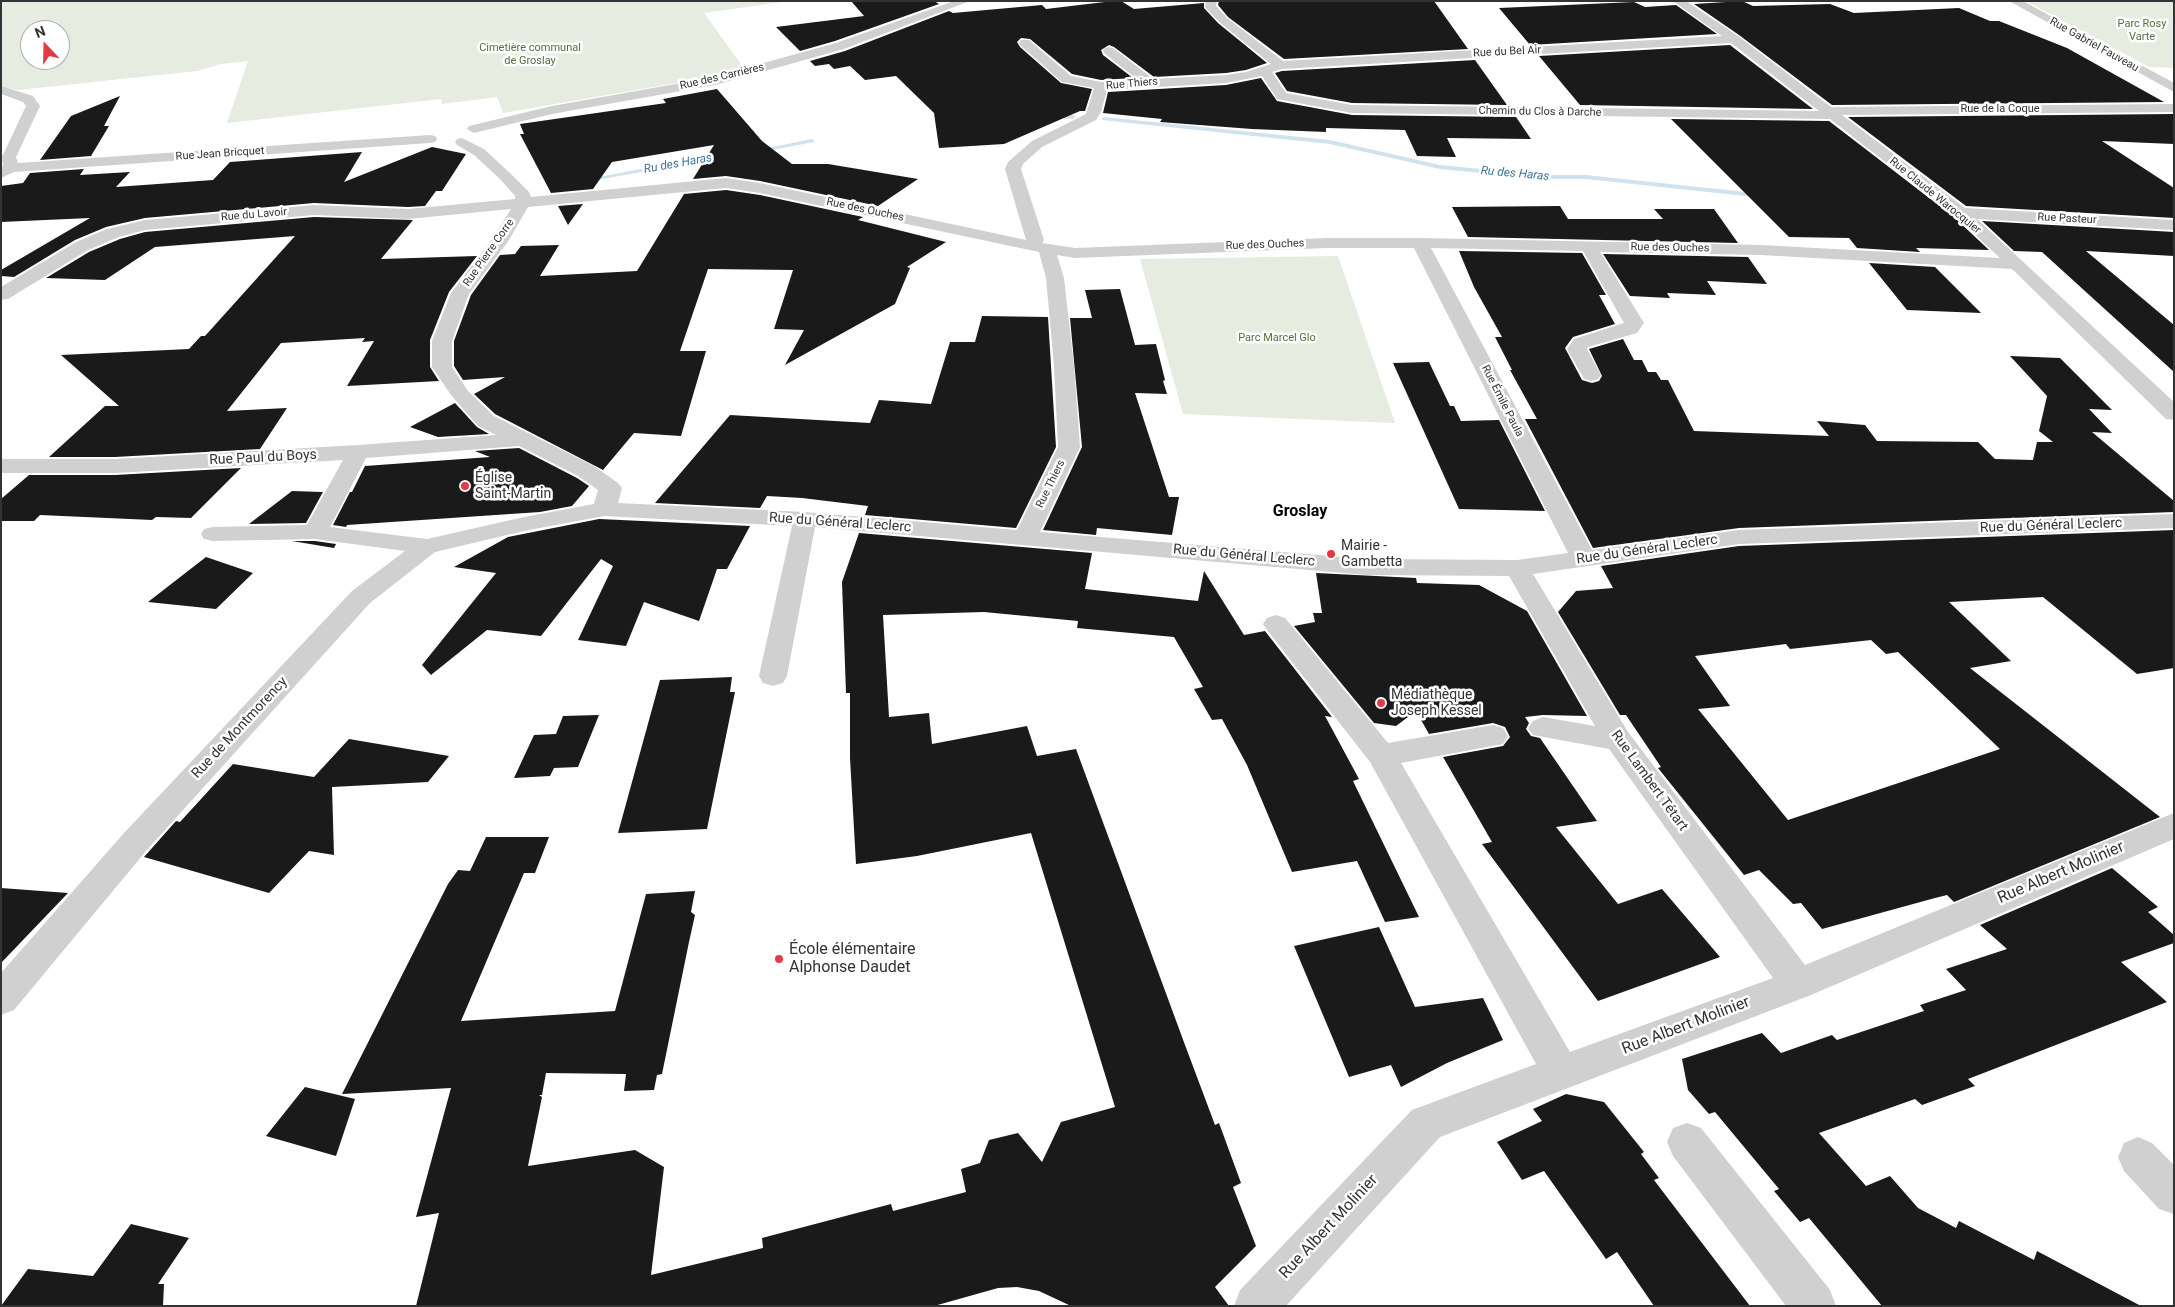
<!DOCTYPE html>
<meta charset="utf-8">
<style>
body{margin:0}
#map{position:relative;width:2175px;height:1307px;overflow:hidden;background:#fff;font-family:Roboto,sans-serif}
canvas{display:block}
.frame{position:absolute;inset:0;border:2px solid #333;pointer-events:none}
.north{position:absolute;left:20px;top:20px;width:50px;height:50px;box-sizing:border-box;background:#fff;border:1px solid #adadad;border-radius:50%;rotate:339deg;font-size:14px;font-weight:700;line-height:20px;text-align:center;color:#333}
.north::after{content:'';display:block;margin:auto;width:18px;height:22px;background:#e63946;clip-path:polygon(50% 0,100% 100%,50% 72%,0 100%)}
</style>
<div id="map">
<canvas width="2175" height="1307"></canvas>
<div class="frame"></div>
<div class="north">N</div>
</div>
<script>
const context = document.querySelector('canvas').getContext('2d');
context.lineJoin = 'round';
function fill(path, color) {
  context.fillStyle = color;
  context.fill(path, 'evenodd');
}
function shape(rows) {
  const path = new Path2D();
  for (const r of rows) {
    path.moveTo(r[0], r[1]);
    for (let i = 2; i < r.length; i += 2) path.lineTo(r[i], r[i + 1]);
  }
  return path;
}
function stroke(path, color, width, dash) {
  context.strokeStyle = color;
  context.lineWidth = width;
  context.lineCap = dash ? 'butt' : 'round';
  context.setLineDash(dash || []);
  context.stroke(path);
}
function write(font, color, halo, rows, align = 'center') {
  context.font = font + ' Roboto,sans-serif';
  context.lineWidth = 5;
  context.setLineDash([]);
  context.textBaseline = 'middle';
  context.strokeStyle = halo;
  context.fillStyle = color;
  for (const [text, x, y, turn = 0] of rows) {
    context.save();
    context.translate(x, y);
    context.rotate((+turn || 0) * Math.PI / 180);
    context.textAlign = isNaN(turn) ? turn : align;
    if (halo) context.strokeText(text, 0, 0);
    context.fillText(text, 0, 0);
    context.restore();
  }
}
fill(shape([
 [1,1,789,1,704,13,746,71,503,113,497,97,442,104,441,99,227,123,248,61,221,64,197,71,18,90,1,87],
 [30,30,60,30,60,60,30,60],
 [2059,1,2174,1,2174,68,2149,67,2028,2],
 [1338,256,1395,423,1183,414,1140,259]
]), '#e6ecdf');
fill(shape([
 [1050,114,1073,115,1076,117,1073,119,1048,117,1047,116,1050,114],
 [1104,117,1330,140,1440,165,1542,175,1586,175,1764,194,1768,196,1764,198,1586,179,1542,179,1440,169,1330,144,1102,120,1102,118,1104,117],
 [812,139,814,140,814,142,756,153,753,151,812,139],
 [722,154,725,156,724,157,586,182,582,180,722,154]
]), '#cfe2ee');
fill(shape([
 [851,1,934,1,939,4,835,41,800,51,776,27,864,16],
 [1113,1,1121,1,1134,9,1204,3,1204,8,1218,23,1267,63,1246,70,1226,73,1154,77,1114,47,1109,45,1101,50,1103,55,1133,78,1101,80,1072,74,1030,39,1021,38,1017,42,1020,47,1061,83,1092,89,1085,111,1080,111,1004,144,939,148,934,113,896,76,865,80,850,66,834,69,829,64,815,66,810,61,845,51,949,11,953,13,1042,5,1046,9],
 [1219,1,1434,1,1468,49,1284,59,1228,17,1218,5],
 [1742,1,1753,6,1830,4,1854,13,1959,8,1990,21,1999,21,2067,48,2164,102,1832,105,1739,35,1694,4],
 [1634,2,1645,7,1676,5,1717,34,1530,45,1499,8],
 [1730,45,1813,109,1580,105,1539,56],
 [1475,60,1507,105,1352,103,1287,91,1275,73,1282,71],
 [1261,78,1277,101,1352,115,1516,117,1531,139,1447,138,1456,157,1417,156,1405,130,1326,128,1326,132,1252,129,1160,122,1162,119,1103,113,1108,92,1226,85],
 [717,89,762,141,792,164,828,164,918,179,878,206,760,181,726,176,693,179,714,145,612,162,593,189,551,193,520,134,524,134,520,124,666,103,663,99],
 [120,96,104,126,109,126,91,156,40,160,71,116],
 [2174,114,2174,144,2102,141,2174,188,2174,218,1966,206,1848,117],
 [1671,119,1829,121,1954,217,1989,250,1916,248,1920,252,1857,248,1849,238,1789,237],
 [432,147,466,154,442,191,436,191,425,206,408,207,314,203,145,218,106,227,75,240,14,277,1,276,1,270,90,218,1,222,1,186,23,183,30,173,84,169,80,175,130,172,116,187,213,180,230,162,362,152,344,182],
 [726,190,760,195,863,217,858,220,946,242,907,267,910,268,895,304,785,365,804,330,774,329,793,270,708,269,680,351,706,351,681,436,634,433,603,470,495,414,474,394,505,377,463,380,454,366,454,341,471,295,500,255,515,254,521,246,559,245,540,276,637,271,684,194],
 [583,204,568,225,558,206],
 [1560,206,1568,219,1663,219,1654,209,1714,209,1738,243,1468,237,1452,207],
 [314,217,413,220,381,259,477,256,449,292,430,340,430,367,439,381,347,386,374,341,362,342,365,338,281,343,227,411,287,408,260,449,115,457,49,457,105,406,119,406,61,355,189,349,201,336,205,336,295,236,155,247,105,280,46,278,89,252,120,239,145,232],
 [1982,221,2174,232,2174,256,2086,251,2174,325,2174,372,2042,252,2014,251],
 [1459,251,1582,253,1606,295,1599,295,1615,324,1573,337,1565,348,1582,380,1592,383,1599,381,1602,376,1589,349,1623,339,1634,360,1642,360,1648,372,1656,372,1661,380,1668,380,1694,431,1829,436,1817,421,1865,425,1877,441,1978,442,1995,459,2033,460,2037,442,2053,442,2039,431,2047,396,2010,356,2060,358,2112,410,2089,409,2112,433,2092,432,2174,501,2174,512,1739,528,1593,548,1525,419,1537,419,1510,370,1512,370,1495,337,1502,337,1474,287],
 [1603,254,1748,257,1767,284,1707,281,1716,295,1667,293,1670,298,1630,296],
 [1869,263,1935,267,1981,313,1907,310],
 [1120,289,1135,345,1156,344,1165,380,1163,381,1167,394,1135,393,1169,497,1179,497,1172,535,1097,528,1096,535,1043,530,1082,447,1070,318,1092,318,1085,290],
 [982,316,1048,317,1056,447,1016,528,865,515,868,506,802,498,767,496,760,508,655,503,730,415,870,423,879,400,931,404,950,342,975,342],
 [1429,362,1450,406,1454,406,1461,421,1499,420,1545,511,1459,509,1393,363],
 [455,403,477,427,489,434,438,437,410,427],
 [519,448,577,478,589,486,572,506,540,512,347,525,346,527,333,525,350,492,352,492,365,466,490,457,475,451],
 [241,468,191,518,156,517,152,520,40,515,34,521,1,521,1,499,29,475,115,475],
 [292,491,323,492,306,523,249,524],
 [599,519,750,526,727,569,717,569,699,621,644,602,626,646,578,640,613,566,601,559,541,636,487,630,431,675,422,665,496,573,454,567,508,537],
 [2174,530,2174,668,2137,674,2043,597,1949,602,2011,661,1970,668,2160,817,1954,902,1947,895,1935,898,1822,929,1801,903,1793,904,1759,870,1744,875,1662,773,1658,768,1661,767,1626,715,1620,715,1558,612,1576,591,1613,588,1601,566,1739,546],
 [1871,640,1886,654,1898,652,2000,749,1788,820,1698,709,1730,706,1695,656,1786,644,1790,649],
 [859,533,1092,553,1085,589,1198,601,1204,571,1244,635,1265,631,1332,717,1325,716,1359,779,1353,781,1419,917,1385,922,1357,861,1292,872,1247,765,1222,719,1212,720,1194,689,1203,687,1174,637,1077,628,1078,621,984,612,883,615,889,717,929,713,932,744,1027,726,1037,756,1076,749,1185,1045,1215,1125,1219,1123,1241,1183,1233,1187,1256,1246,1215,1287,1229,1306,1071,1306,1039,1291,1017,1287,998,1288,934,1306,416,1306,439,1213,416,1217,451,1088,342,1094,448,884,458,870,470,871,486,837,549,837,535,873,524,873,461,1021,615,1011,646,894,695,891,691,912,695,915,689,942,662,1074,657,1075,654,1090,624,1091,626,1074,546,1073,542,1095,539,1095,542,1097,528,1166,635,1150,664,1167,651,1275,763,1248,762,1238,891,1204,893,1211,966,1192,961,1169,980,1163,989,1140,1018,1133,1042,1162,1061,1122,1115,1107,1031,833,917,856,856,864,850,758,850,693,846,693,842,582],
 [292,541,315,541,336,544,334,548],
 [206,557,253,573,216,609,148,602],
 [1316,573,1416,578,1417,583,1479,585,1527,611,1587,716,1543,715,1525,717,1529,723,1526,729,1531,736,1540,738,1597,821,1556,827,1618,904,1662,889,1720,957,1598,1001,1482,844,1492,842,1443,757,1503,746,1510,737,1505,727,1493,723,1429,734,1416,711,1396,726,1374,723,1294,626,1315,622,1313,613,1322,613],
 [732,677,730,692,735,692,707,829,618,833,660,680],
 [599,715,578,767,554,768,550,776,514,778,534,735,556,734,563,716],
 [349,739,449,756,428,782,332,787,334,855,309,851,269,893,144,857,176,821,180,822,233,764,314,777],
 [2112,868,2158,907,2148,912,2174,935,2174,943,2121,962,2167,1002,1968,1079,1975,1086,1922,1105,1915,1099,1819,1133,1866,1186,1890,1176,1918,1208,1956,1228,1959,1221,2034,1260,2037,1251,2141,1306,1882,1306,1809,1218,1800,1222,1774,1191,1779,1189,1715,1112,1709,1114,1688,1090,1682,1059,1762,1033,1781,1053,1832,1035,1837,1040,1924,1011,1920,1005,1966,990,1946,969,2007,949,1980,925],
 [1,888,68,893,1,963],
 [1379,927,1415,1007,1483,998,1503,1040,1447,1063,1401,1087,1391,1065,1349,1077,1294,946],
 [305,1087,355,1099,336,1156,266,1136],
 [1566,1094,1604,1102,1644,1152,1641,1154,1659,1178,1654,1180,1750,1306,1654,1306,1617,1252,1606,1259,1544,1171,1522,1180,1497,1142,1542,1121,1533,1109],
 [131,1224,189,1238,158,1284,164,1284,163,1306,1,1306,28,1269,93,1276]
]), '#1a1a1a');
fill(shape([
 [954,1,970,1,844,49,715,85,552,114,474,133,467,129,469,126,552,106,709,78,836,43,954,1],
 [1206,1,1217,1,1216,6,1227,18,1283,61,1722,36,1673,1,1686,1,1738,36,1831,107,2174,104,2174,112,1842,115,1965,208,2174,220,2174,230,1977,219,2174,402,2174,420,2166,419,2012,269,1761,255,1600,252,1644,323,1637,333,1588,347,1587,349,1601,375,1598,379,1591,381,1584,379,1567,349,1574,339,1624,323,1583,251,1431,248,1592,550,1739,530,2174,514,2174,528,1739,544,1533,574,1628,732,1805,965,2174,813,2174,839,1811,995,1440,1137,1286,1306,1234,1306,1240,1290,1412,1110,1536,1064,1370,762,1267,630,1263,624,1267,618,1276,615,1285,618,1388,743,1493,725,1503,728,1508,736,1503,744,1401,763,1570,1052,1773,978,1609,749,1533,735,1528,728,1533,721,1543,717,1595,726,1509,576,1367,575,815,527,787,676,783,683,773,686,763,683,759,676,792,526,604,516,524,531,435,552,370,603,146,851,14,1010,1,1015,1,973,124,833,352,591,405,551,315,539,213,541,204,539,201,534,204,529,213,527,307,525,343,460,115,473,1,473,1,459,115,459,358,445,496,435,478,426,451,395,432,367,432,341,451,293,493,238,511,209,408,219,314,215,145,230,119,237,88,250,8,299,1,300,1,287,76,242,107,229,145,220,314,205,408,209,515,199,515,196,500,179,474,155,457,145,455,142,457,139,462,138,484,149,510,173,529,192,531,197,726,178,760,183,1026,240,1005,169,1008,162,1032,141,1086,114,1094,88,1062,82,1021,46,1019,43,1021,40,1029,40,1071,76,1101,82,1138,80,1105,54,1103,51,1105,48,1109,47,1113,48,1153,79,1226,75,1246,72,1271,64,1219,22,1205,7,1206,1],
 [1731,43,1819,111,1352,105,1286,93,1272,72,1282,69,1731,43],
 [1262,76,1277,99,1352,113,1830,119,1955,216,2000,258,1761,245,1420,238,1327,238,1075,248,1042,243,1044,240,1021,169,1023,164,1042,147,1096,120,1101,112,1107,90,1226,83,1262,76],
 [726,188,760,193,1039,252,1046,278,1054,366,1058,447,1017,530,805,512,618,503,622,488,618,483,594,466,494,416,468,391,452,367,452,341,469,294,509,240,528,207,726,188],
 [1327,248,1414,248,1568,553,1517,560,1367,559,1040,532,1080,447,1074,366,1064,278,1057,255,1075,258,1327,248],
 [519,446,578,476,598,490,594,504,524,517,427,539,330,527,366,458,519,446],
 [2009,1,2023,1,2174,83,2174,92,2009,1],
 [1,86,33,96,40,106,16,157,18,163,430,135,435,136,437,139,435,142,430,143,14,172,1,178,1,167,3,166,2,157,26,106,23,102,1,94,1,86],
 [1687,1123,1701,1128,1830,1290,1836,1306,1786,1306,1673,1156,1667,1142,1673,1128,1687,1123],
 [2138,1137,2152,1143,2174,1165,2174,1214,2159,1209,2124,1171,2118,1157,2124,1143,2138,1137]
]), '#d0d0d0');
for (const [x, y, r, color] of [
 [465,486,5,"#e63946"],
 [1331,554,5,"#e63946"],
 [1381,703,5,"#e63946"],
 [779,959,5,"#e63946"]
]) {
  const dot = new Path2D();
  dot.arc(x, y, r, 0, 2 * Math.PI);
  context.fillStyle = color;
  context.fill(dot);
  stroke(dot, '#fff', 2);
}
write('11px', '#56703f', '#fff', [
 ["Parc Rosy",2142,24],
 ["Varte",2142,37],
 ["Cimetière communal",530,48],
 ["de Groslay",530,61],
 ["Parc Marcel Glo",1277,338]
]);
write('11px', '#333', '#fff', [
 ["Rue Gabriel Fauveau",2094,45,29],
 ["Rue du Bel Air",1507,52,-3],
 ["Rue des Carrières",722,77,-13],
 ["Rue Thiers",1132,84,-5],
 ["Rue de la Coque",2000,109],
 ["Chemin du Clos à Darche",1540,112,1],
 ["Rue Jean Bricquet",220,154,-4],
 ["Rue Claude Warocquier",1935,196,39],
 ["Rue des Ouches",865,210,12],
 ["Rue du Lavoir",254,215,-5],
 ["Rue Pasteur",2067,219,3],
 ["Rue des Ouches",1265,245,-2],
 ["Rue des Ouches",1670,248,1],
 ["Rue Pierre Corre",489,253,-55],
 ["Rue Émile Paula",1502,401,63],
 ["Rue Thiers",1051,484,-64]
]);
write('italic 12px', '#3f7597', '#fff', [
 ["Ru des Haras",678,164,-10],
 ["Ru des Haras",1515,174,5]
]);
write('14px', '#333', '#fff', [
 ["Rue Paul du Boys",263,458,-3],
 ["Rue du Général Leclerc",840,523,4],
 ["Rue du Général Leclerc",2051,526,-2],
 ["Rue du Général Leclerc",1647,550,-8],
 ["Rue du Général Leclerc",1244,556,5],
 ["Rue de Montmorency",240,728,-47],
 ["Rue Lambert Tétart",1649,781,54]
]);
write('14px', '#333', '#fff', [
 ["Église",475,478],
 ["Saint-Martin",475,494],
 ["Mairie -",1341,546],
 ["Gambetta",1341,562],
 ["Médiathèque",1391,695],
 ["Joseph Kessel",1391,711]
], 'left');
write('bold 16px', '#000', '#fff', [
 ["Groslay",1300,512]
]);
write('16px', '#333', '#fff', [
 ["Rue Albert Molinier",2061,873,-23],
 ["Rue Albert Molinier",1686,1026,-21],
 ["Rue Albert Molinier",1329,1227,-47]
]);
write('16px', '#333', '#fff', [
 ["École élémentaire",789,950],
 ["Alphonse Daudet",789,968]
], 'left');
</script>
